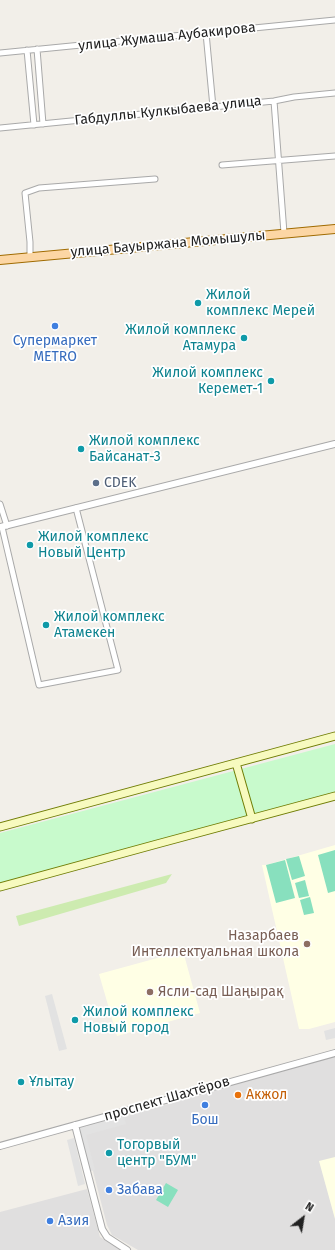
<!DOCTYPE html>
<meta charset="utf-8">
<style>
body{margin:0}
#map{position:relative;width:335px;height:1250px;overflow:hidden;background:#f2efe9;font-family:"Fira Sans",sans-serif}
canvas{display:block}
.north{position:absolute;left:283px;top:1198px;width:40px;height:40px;-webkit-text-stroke:3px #fff;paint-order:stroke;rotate:31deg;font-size:11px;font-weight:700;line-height:16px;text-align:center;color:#222}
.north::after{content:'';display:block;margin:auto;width:14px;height:18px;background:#222;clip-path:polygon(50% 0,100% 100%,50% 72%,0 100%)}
</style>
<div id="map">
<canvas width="335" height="1250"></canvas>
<div class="north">N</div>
</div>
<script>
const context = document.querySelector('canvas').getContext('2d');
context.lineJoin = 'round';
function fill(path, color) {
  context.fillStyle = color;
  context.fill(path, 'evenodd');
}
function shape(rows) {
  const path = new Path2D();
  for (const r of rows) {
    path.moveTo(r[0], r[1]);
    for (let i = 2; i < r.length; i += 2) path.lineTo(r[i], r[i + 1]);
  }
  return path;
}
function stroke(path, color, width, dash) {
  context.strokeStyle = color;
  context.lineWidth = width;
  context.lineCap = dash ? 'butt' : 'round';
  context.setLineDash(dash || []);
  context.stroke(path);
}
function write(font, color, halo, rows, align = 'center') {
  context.font = font + ' "Fira Sans",sans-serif';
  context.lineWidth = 3.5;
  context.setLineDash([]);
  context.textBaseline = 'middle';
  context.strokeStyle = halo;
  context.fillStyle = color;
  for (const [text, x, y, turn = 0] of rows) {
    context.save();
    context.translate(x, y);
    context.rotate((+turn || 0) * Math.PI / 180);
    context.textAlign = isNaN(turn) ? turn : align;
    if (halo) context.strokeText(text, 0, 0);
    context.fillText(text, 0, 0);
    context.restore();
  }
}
fill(shape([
 [335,1055,335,1250,138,1250,112,1235,107,1225,82,1129],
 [87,1189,100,1237,122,1250,0,1250,0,1212]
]), '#e0dfdf');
fill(shape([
 [335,845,335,1022,309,1029,299,1029,262,865,266,865],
 [183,951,200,1013,117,1036,99,974],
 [335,1157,335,1219,319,1161]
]), '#ffffe5');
fill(shape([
 [172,874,166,883,19,926,16,916]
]), '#cdebb0');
fill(shape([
 [335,744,335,794,0,884,0,833]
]), '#c8facc');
fill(shape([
 [335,850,335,891,328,893,318,855],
 [299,856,305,876,292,880,286,859],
 [285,860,295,898,276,903,266,865],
 [305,880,309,896,299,898,295,883],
 [310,897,314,913,304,915,300,900],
 [166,1183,178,1190,168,1207,156,1200]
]), '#88e0be');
fill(shape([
 [52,994,67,1049,59,1051,45,996],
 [335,1028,335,1038,326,1040,324,1031],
 [123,1114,126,1124,86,1135,95,1170,88,1172,76,1127],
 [74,1138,85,1184,78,1186,67,1140]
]), '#e2e2e2');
const minor = shape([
 [206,33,213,107],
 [37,49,43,124],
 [27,50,34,125],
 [0,53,335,20],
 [274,101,284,233],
 [0,128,274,101,294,97,335,93],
 [222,165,335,156],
 [30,258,30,242,25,193,39,188,155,179],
 [0,504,7,526],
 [2,527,39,685,118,670,76,508]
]);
const tertiary = shape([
 [0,527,335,444],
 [75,1125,102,1229,107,1237,127,1250],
 [0,1146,335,1053]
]);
const secondary = shape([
 [236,763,252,819],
 [0,827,335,736],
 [0,887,157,844,335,796]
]);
const primary = shape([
 [0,260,335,229]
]);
stroke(minor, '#a9a9a9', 7);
stroke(tertiary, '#a9a9a9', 8);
stroke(secondary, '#707d05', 9);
stroke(primary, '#a06b00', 10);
stroke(minor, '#fff', 5);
stroke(tertiary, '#fff', 6);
stroke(secondary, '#f7fabf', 7);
stroke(primary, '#fcd6a4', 8);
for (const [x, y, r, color] of [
 [198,303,4,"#0f9aa8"],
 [55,326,4,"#3f7fe0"],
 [244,338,4,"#0f9aa8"],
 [271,381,4,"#0f9aa8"],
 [81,449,4,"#0f9aa8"],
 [96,483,4,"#5c6f8a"],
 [30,545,4,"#0f9aa8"],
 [46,625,4,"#0f9aa8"],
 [307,944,4,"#8d6e63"],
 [150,992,4,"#8d6e63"],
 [75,1020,4,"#0f9aa8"],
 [21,1082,4,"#0f9aa8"],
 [238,1095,4,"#e8710a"],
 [205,1105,4,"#3f7fe0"],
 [109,1153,4,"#0f9aa8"],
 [109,1190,4,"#3f7fe0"],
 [50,1221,4,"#3f7fe0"]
]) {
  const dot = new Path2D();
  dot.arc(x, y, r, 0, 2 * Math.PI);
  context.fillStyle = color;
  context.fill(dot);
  stroke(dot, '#fff', 1.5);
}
write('14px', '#222', '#fff', [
 ["улица Жумаша Аубакирова",167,37,-6],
 ["Габдуллы Кулкыбаева улица",168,111,-6],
 ["улица Бауыржана Момышулы",168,244,-5],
 ["проспект Шахтёров",167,1099,-16]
]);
write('14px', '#0d838f', '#fff', [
 ["Жилой",206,295],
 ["комплекс Мерей",206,311],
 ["Жилой комплекс",236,330,"right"],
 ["Атамура",236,346,"right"],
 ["Жилой комплекс",263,373,"right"],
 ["Керемет-1",263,389,"right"],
 ["Жилой комплекс",89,441],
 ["Байсанат-3",89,457],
 ["Жилой комплекс",38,537],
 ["Новый Центр",38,553],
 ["Жилой комплекс",54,617],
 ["Атамекен",54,633],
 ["Жилой комплекс",83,1012],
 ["Новый город",83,1028],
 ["Ұлытау",29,1082],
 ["Тогорвый",117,1145],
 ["центр \"БУМ\"",117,1161]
], 'left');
write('14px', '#366cbe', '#fff', [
 ["Супермаркет",55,341],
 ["METRO",55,357],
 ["Бош",205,1120],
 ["Забава",117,1190,"left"],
 ["Азия",58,1221,"left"]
]);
write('14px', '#4e5e75', '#fff', [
 ["CDEK",104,483]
], 'left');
write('14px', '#785e54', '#fff', [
 ["Назарбаев",299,936],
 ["Интеллектуальная школа",299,952],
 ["Ясли-сад Шаңырақ",158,992,"left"]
], 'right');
write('14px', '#c56008', '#fff', [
 ["Акжол",246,1095]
], 'left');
</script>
